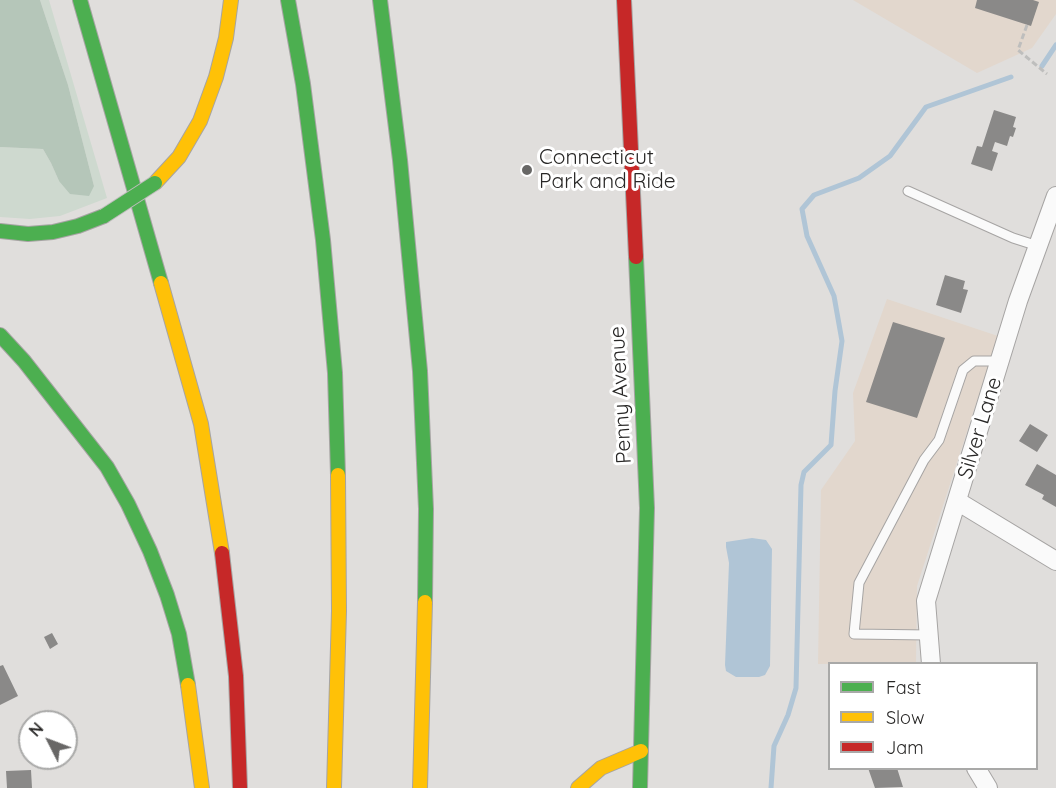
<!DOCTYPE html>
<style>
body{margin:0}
#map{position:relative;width:1056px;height:788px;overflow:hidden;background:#e0dedc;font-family:Quicksand,sans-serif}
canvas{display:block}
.legend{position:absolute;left:828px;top:662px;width:210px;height:108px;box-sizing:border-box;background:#fff;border:2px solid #a9a9a8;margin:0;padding:8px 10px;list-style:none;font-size:18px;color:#282726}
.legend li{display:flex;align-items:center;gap:12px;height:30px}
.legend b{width:30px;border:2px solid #a9a9a8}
.north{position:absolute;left:18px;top:710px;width:60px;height:60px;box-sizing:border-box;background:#fff;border:2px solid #a9a9a8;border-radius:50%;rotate:312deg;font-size:16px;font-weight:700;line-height:24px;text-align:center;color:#282726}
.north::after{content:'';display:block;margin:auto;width:21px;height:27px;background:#686766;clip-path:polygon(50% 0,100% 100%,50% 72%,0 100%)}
</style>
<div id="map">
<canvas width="1056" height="788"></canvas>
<ul class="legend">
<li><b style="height:8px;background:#4caf50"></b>Fast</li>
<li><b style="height:8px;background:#ffc107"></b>Slow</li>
<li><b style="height:8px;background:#c62828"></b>Jam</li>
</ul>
<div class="north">N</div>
</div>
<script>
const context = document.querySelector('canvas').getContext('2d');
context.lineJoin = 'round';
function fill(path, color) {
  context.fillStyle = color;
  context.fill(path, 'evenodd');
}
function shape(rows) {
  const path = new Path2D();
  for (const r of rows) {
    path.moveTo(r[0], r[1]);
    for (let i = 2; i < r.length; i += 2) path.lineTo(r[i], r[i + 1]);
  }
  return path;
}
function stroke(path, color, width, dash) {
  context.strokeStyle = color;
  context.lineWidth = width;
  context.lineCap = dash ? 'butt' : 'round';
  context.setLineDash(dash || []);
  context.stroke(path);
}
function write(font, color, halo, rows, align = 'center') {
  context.font = font + ' Quicksand,sans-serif';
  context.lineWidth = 6;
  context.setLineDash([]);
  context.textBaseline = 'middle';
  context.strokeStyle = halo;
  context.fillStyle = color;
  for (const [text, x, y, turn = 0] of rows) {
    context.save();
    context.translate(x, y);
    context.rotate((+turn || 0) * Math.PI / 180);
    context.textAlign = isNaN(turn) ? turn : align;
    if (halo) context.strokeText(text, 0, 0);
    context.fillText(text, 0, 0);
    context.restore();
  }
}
fill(shape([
 [853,0,1056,0,1056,14,1032,48,977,73],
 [887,299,998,336,917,586,916,663,818,664,821,490,855,441,853,393]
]), '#e2d7cd');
fill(shape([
 [40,0,49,0,107,198,60,216,30,219,0,217,0,147,43,149,51,163,59,181,94,186,68,85]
]), '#ced9cf');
fill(shape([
 [0,0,40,0,68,85,94,186,89,196,70,194,59,181,51,163,43,149,0,147]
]), '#b5c6b9');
fill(shape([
 [752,538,766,540,772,549,770,666,765,675,759,677,736,677,726,671,725,665,729,563,726,547,726,542]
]), '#b0c5d6');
stroke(shape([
 [1042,66,1056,45],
 [771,788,774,746,788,715,796,688,801,485,804,472,831,445,835,391,842,341,834,296,807,236,802,209,814,195,859,178,890,156,926,107,1011,77]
]), '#b0c5d6', 5);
fill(shape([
 [977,0,1033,0,1039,2,1031,26,975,8],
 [994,110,1016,117,1013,127,1016,128,1013,137,1010,136,1007,146,995,142,992,151,998,153,992,171,971,164,977,146,982,147],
 [945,275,965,281,963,289,968,290,961,313,936,305],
 [893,322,945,338,917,418,866,402],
 [1030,424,1048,435,1037,452,1019,441],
 [1037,464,1056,475,1056,507,1042,499,1044,495,1025,485],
 [52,633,58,644,50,649,44,637],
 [3,665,18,696,0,705,0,666],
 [868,768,897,768,903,787,875,788],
 [31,770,32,788,7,788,6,771]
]), '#8a8988');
const lane = shape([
 [908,191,1013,238,1038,246],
 [929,635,854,634,859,583,924,460,939,440,963,370,974,361,1000,361]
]);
const street = shape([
 [957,501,1056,561],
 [931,664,926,601,1018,301,1056,196],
 [976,768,988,788]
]);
const fast = shape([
 [80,0,161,283],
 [288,0,303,84,323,240,335,373,338,475],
 [380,0,400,160,420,371,426,509,425,602],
 [0,231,28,234,53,232,78,226,104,216],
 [636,257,647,508,640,788],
 [0,335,24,361,107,467,128,504,150,551,167,595,179,634,188,685]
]);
const slow = shape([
 [155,183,179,157,200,121,216,77,226,38,231,0],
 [161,283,201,424,222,553],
 [188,685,202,788],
 [334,788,339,611,338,475],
 [420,788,425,602],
 [578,788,601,768,641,751]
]);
const jam = shape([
 [624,0,636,257],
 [222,553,236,676,240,788]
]);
stroke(lane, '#a6a4a3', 11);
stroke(street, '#a6a4a3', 20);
stroke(fast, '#a6a4a3', 16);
stroke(slow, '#a6a4a3', 16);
stroke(jam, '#a6a4a3', 16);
stroke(shape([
 [1027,25,1018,50,1047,74]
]), '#bebebd', 3, [6, 3]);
stroke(lane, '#fafafa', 9);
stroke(street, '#fafafa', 18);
stroke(fast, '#4caf50', 14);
stroke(slow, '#ffc107', 14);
stroke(jam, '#c62828', 14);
const fastBridge = shape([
 [104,216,155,183]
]);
stroke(fastBridge, '#bdbcbb', 16, []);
stroke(fastBridge, '#4caf50', 14);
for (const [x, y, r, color] of [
 [527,170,6,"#686766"]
]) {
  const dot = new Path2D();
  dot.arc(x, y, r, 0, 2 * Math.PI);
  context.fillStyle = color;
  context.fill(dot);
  stroke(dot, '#fff', 2);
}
write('21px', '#282726', '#fff', [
 ["Connecticut",539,158],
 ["Park and Ride",539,182]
], 'left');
write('21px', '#282726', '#fff', [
 ["Penny Avenue",621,395,-93],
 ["Silver Lane",980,428,-73]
]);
</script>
